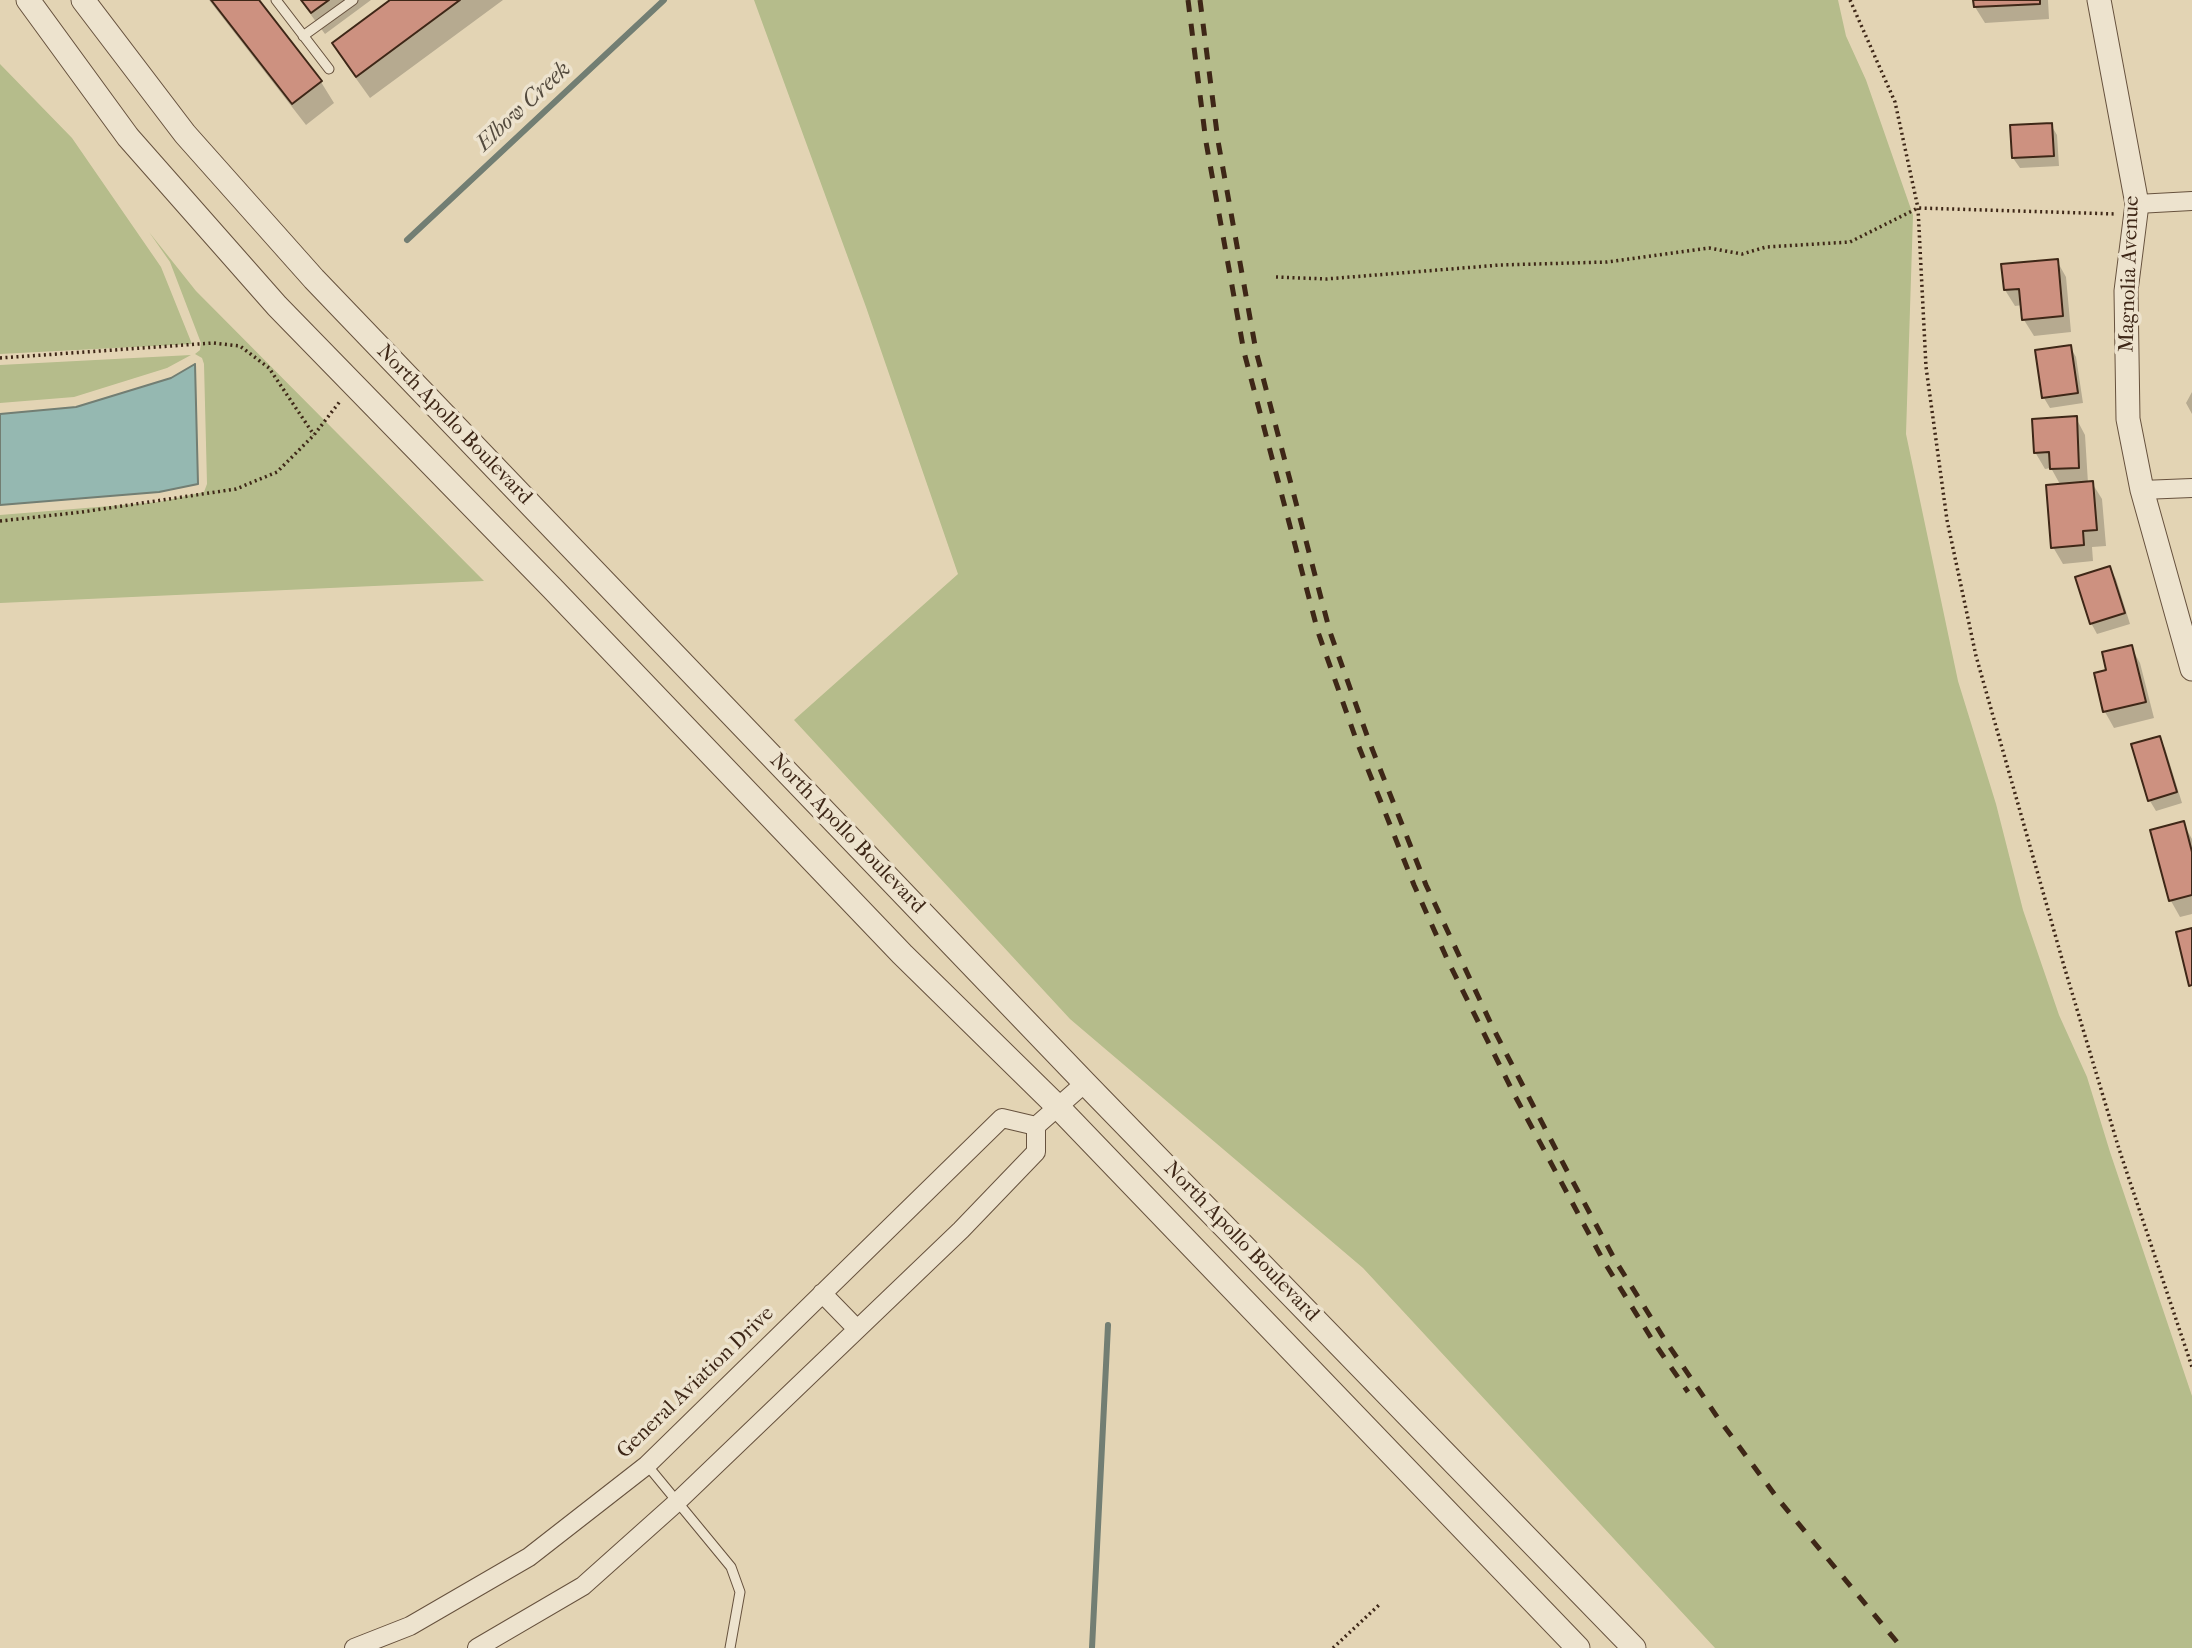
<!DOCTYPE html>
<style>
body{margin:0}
canvas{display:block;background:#e3d4b4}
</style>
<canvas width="2192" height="1648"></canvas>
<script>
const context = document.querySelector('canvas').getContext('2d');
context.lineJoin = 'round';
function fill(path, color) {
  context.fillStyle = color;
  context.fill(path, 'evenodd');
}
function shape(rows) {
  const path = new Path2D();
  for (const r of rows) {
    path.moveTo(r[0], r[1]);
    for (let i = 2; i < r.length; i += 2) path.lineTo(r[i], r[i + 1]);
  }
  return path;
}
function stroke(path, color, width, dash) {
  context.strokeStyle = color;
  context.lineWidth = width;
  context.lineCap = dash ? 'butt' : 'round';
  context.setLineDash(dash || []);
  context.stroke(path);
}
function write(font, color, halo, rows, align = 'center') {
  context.font = font + ' "IM FELL French Canon",serif';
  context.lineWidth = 7;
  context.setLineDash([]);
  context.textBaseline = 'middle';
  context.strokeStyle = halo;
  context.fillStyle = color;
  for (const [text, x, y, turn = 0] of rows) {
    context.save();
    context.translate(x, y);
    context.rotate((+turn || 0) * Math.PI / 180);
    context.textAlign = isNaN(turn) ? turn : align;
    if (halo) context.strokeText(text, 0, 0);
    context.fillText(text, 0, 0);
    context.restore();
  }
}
fill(shape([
 [754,0,1838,0,1846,36,1866,80,1913,215,1906,434,1958,681,1996,804,2023,910,2059,1015,2087,1077,2110,1152,2192,1396,2192,1648,1715,1648,1363,1268,1070,1019,794,720,958,574,866,307],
 [0,64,72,138,161,267,192,344,0,354],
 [149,232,196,291,484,581,0,603,0,515,159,502,204,492,207,484,204,364,202,358,195,354,200,350,201,343,170,262],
 [191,355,167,368,74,397,0,403,0,365]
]), '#b5bc8b');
const water = shape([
 [195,364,198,484,159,492,0,505,0,414,76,407,171,378,195,364]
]);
fill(water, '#95b8b1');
stroke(water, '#727e73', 2);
fill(shape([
 [209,0,257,0,321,82,334,103,306,125],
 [300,0,371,0,325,34],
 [393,0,503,0,370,98,347,66,334,44],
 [1975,0,2048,0,2049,19,1985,23,1975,7],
 [2051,125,2057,135,2059,166,2020,168,2013,158],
 [2057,261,2066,277,2071,332,2034,336,2024,320,2023,305,2015,306,2005,290],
 [2070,347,2076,357,2083,403,2050,408,2044,398,2037,352],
 [2192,392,2192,414,2186,403],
 [2076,418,2085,435,2088,483,2092,483,2102,499,2106,546,2092,547,2093,561,2063,564,2053,547,2061,486,2051,468,2045,469,2035,452],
 [2110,568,2116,579,2130,624,2097,634,2091,623],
 [2131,647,2140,663,2154,718,2114,728,2105,712,2096,674,2108,671],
 [2159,738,2165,748,2182,803,2156,811,2150,801,2133,745],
 [2183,823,2192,839,2192,914,2180,917,2171,901,2152,832]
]), '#0003');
stroke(shape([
 [407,240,664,0],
 [1092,1648,1108,1325]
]), '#727e73', 6);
const building = shape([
 [211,0,259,0,322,81,292,104,211,0],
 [301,0,329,0,311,13,301,0],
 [390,0,460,0,356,77,332,43,390,0],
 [1973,0,2040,0,2040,4,1974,7,1973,0],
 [2052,123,2054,156,2012,158,2010,125,2052,123],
 [2058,259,2063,316,2022,320,2019,289,2004,290,2001,264,2058,259],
 [2071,345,2078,393,2042,398,2035,350,2071,345],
 [2077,416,2079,468,2050,469,2049,452,2034,453,2032,419,2077,416],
 [2093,481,2097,530,2083,531,2084,545,2051,548,2046,485,2093,481],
 [2110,566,2125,613,2090,624,2075,577,2110,566],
 [2132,645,2146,702,2103,712,2094,673,2106,670,2102,652,2132,645],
 [2160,736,2177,792,2148,801,2131,744,2160,736],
 [2184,821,2192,852,2192,895,2169,901,2150,830,2184,821],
 [2192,928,2192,985,2189,986,2176,932,2192,928]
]);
fill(building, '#cd9180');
stroke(building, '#3e2717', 2);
const service = shape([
 [276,0,329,69],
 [303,36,353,0],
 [647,1465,731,1567,740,1592,730,1648]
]);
const minor = shape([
 [2137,204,2192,201],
 [2142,490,2192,488],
 [1036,1126,1085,1083],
 [822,1293,857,1329],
 [354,1648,410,1626,529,1557,647,1465,1002,1118,1036,1126],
 [477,1648,583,1586,677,1502,961,1230,1036,1152,1036,1126]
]);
const tertiary = shape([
 [28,0,128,137,277,306,552,588,902,954,1058,1107,1578,1648],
 [83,0,185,134,314,279,1085,1083,1634,1648],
 [2099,0,2137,204,2126,291,2128,419,2142,490,2192,669]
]);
stroke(service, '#67523e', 11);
stroke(minor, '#67523e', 20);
stroke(tertiary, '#67523e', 25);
stroke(shape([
 [1850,0,1895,102,1918,208,1926,367,1947,520,1976,656,2064,966,2119,1149,2192,1367],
 [1276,277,1326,279,1500,265,1607,262,1709,248,1742,254,1766,247,1850,242,1918,208,2116,214],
 [0,358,213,343,240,346,269,368,314,435],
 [0,521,82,512,236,489,277,472,314,435,341,400],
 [1333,1648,1379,1605]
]), '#3e2717', 3.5, [2, 3.5]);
stroke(service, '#ede3ce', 9);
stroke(minor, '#ede3ce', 18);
stroke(tertiary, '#ede3ce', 23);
stroke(shape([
 [1188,0,1206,142,1244,352,1318,632,1357,742,1414,885,1448,961,1514,1094,1603,1260,1653,1341,1688,1392],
 [1200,0,1218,141,1256,351,1330,632,1369,741,1426,885,1493,1028,1565,1167,1615,1260,1665,1340,1718,1418,1778,1499,1902,1648]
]), '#3e2717', 5, [12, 12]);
write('21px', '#3e2717', '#ede3ce', [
 ["Magnolia Avenue",2130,274,-88],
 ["North Apollo Boulevard",454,425,46],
 ["North Apollo Boulevard",847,834,46],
 ["North Apollo Boulevard",1241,1242,46],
 ["General Aviation Drive",696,1383,-44]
]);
write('italic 23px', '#544b3e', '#ede3ce', [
 ["Elbow Creek",524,107,-43]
]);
</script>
